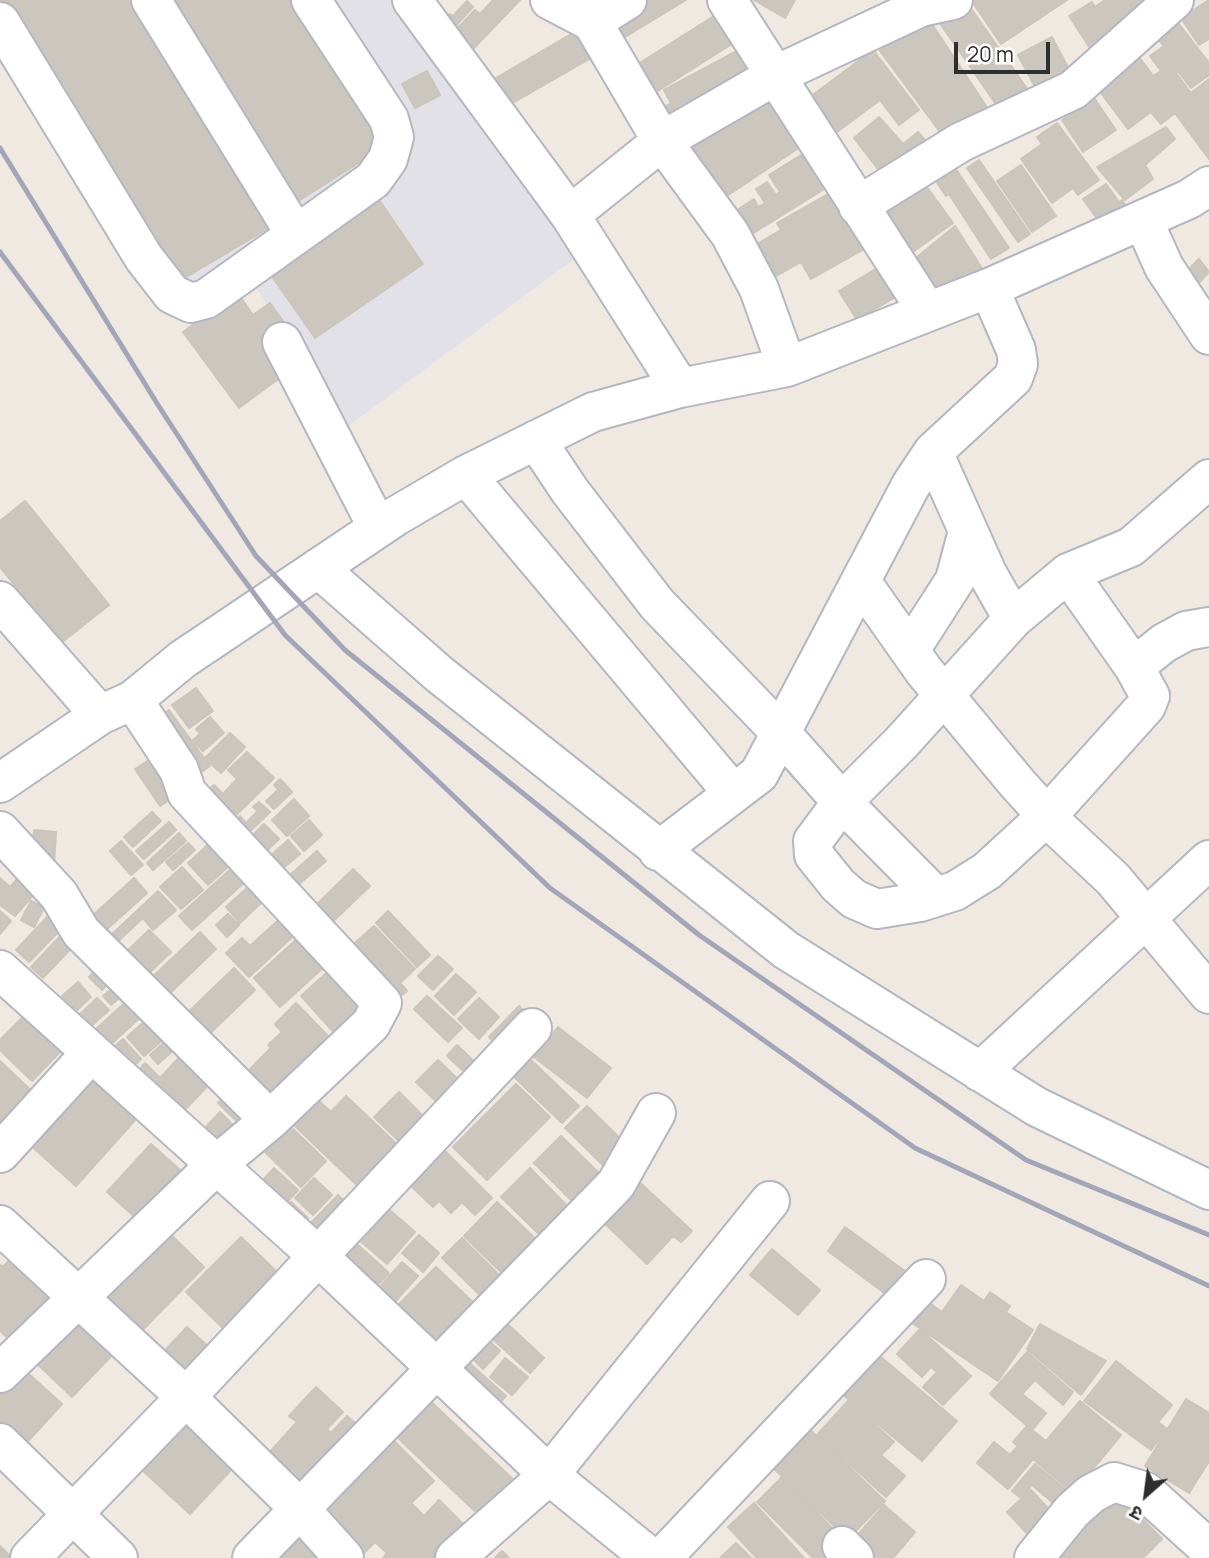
<!DOCTYPE html>
<meta charset="utf-8">
<style>
body{margin:0}
#map{position:relative;width:1209px;height:1558px;overflow:hidden;background:#efe9e1;font-family:Manrope,"Noto Sans Devanagari",sans-serif}
canvas{display:block}
.north{position:absolute;left:1111px;top:1460px;width:70px;height:70px;-webkit-text-stroke:5px #fff;paint-order:stroke;rotate:208deg;font-size:19px;font-weight:700;line-height:28px;text-align:center;color:#2e2e2e}
.north::after{content:'';display:block;margin:auto;width:24px;height:32px;background:#2e2e2e;clip-path:polygon(50% 0,100% 100%,50% 72%,0 100%)}
.scale{position:absolute;left:954px;top:42px;width:96px;height:32px;box-sizing:border-box;border:4px solid #2e2e2e;border-top:0;padding-left:9px;font-size:21px;line-height:24px;white-space:nowrap;color:#2e2e2e;-webkit-text-stroke:5px #fff;paint-order:stroke}
</style>
<div id="map">
<canvas width="1209" height="1558"></canvas>
<div class="north">उ</div>
<div class="scale">20 m</div>
</div>
<script>
const context = document.querySelector('canvas').getContext('2d');
context.lineJoin = 'round';
function fill(path, color) {
  context.fillStyle = color;
  context.fill(path, 'evenodd');
}
function shape(rows) {
  const path = new Path2D();
  for (const r of rows) {
    path.moveTo(r[0], r[1]);
    for (let i = 2; i < r.length; i += 2) path.lineTo(r[i], r[i + 1]);
  }
  return path;
}
function stroke(path, color, width, dash) {
  context.strokeStyle = color;
  context.lineWidth = width;
  context.lineCap = dash ? 'butt' : 'round';
  context.setLineDash(dash || []);
  context.stroke(path);
}
fill(shape([
 [0,0,414,0,589,248,347,427,253,283,190,325,0,27]
]), '#e3e1e8');
const building = shape([
 [0,0,128,0,267,229,173,285,0,0],
 [168,0,301,0,391,142,297,202,168,0],
 [493,0,520,0,472,50,454,32,475,10,480,14,493,0],
 [632,0,686,0,615,43,601,19,632,0],
 [754,0,795,0,785,18,754,0],
 [965,0,1028,90,1000,110,937,19,965,0],
 [971,0,1067,0,1001,44,971,0],
 [1105,0,1154,0,1157,5,1090,48,1069,16,1092,2,1095,7,1105,0],
 [1209,0,1209,39,1199,45,1181,18,1209,0],
 [467,1,473,7,451,31,442,22,449,14,453,16,467,1],
 [728,7,746,35,642,101,624,73,728,7],
 [928,18,990,112,946,140,880,51,928,18],
 [590,23,605,50,511,104,496,78,590,23],
 [1179,24,1209,63,1209,75,1191,88,1178,71,1176,73,1191,93,1209,79,1209,159,1175,113,1161,124,1151,112,1128,129,1095,85,1137,54,1153,76,1161,71,1150,56,1164,46,1158,39,1179,24],
 [1052,37,1070,71,1042,100,1018,55,1052,37],
 [750,44,768,77,666,137,654,113,671,103,664,90,750,44],
 [873,50,919,110,899,125,880,100,833,135,806,100,873,50],
 [427,71,440,95,415,108,402,84,427,71],
 [763,85,803,145,715,204,674,144,763,85],
 [1094,98,1116,130,1083,152,1062,120,1094,98],
 [879,117,903,144,918,132,933,149,891,186,854,138,879,117],
 [1057,123,1099,180,1078,195,1073,188,1052,203,1021,159,1042,144,1037,137,1057,123],
 [1166,127,1175,139,1145,165,1153,179,1125,200,1097,167,1166,127],
 [812,148,834,183,739,242,728,216,754,199,758,207,765,203,756,189,767,182,776,195,780,192,769,175,812,148],
 [947,156,1009,248,991,259,949,194,946,196,928,169,947,156],
 [979,160,1030,234,1018,242,967,168,979,160],
 [1021,165,1056,216,1032,232,997,181,1021,165],
 [916,172,953,223,910,254,873,204,916,172],
 [1106,184,1119,202,1122,200,1132,216,1100,223,1083,199,1106,184],
 [842,186,875,243,811,279,801,262,762,284,743,252,781,230,777,223,842,186],
 [377,197,423,264,315,338,269,272,377,197],
 [955,226,983,270,937,290,917,257,955,226],
 [1199,259,1209,272,1196,286,1184,274,1199,259],
 [879,267,897,296,857,320,839,291,879,267],
 [237,292,253,315,270,303,288,328,293,368,239,408,183,332,237,292],
 [25,501,109,605,61,643,0,567,0,521,25,501],
 [196,688,213,711,189,728,172,705,196,688],
 [169,710,210,766,197,775,151,723,169,710],
 [210,717,224,733,203,751,193,740,200,734,196,729,210,717],
 [230,733,245,747,221,773,205,758,230,733],
 [247,752,274,778,228,823,202,797,214,785,223,794,237,779,228,770,247,752],
 [152,758,178,794,160,806,135,769,152,758],
 [280,779,292,792,274,809,266,801,278,790,274,785,280,779],
 [294,799,309,816,287,836,272,820,294,799],
 [259,802,270,812,242,839,230,826,240,816,246,823,258,811,253,807,259,802],
 [152,812,161,821,133,847,124,837,152,812],
 [309,820,322,835,304,851,291,836,309,820],
 [169,822,176,830,144,859,136,851,169,822],
 [264,824,279,839,262,855,247,841,264,824],
 [34,830,56,832,54,866,31,864,34,830],
 [179,833,186,841,153,870,147,863,179,833],
 [288,840,300,854,280,871,268,858,288,840],
 [121,841,143,865,131,875,110,851,121,841],
 [212,841,232,863,208,885,188,863,212,841],
 [188,843,195,850,173,870,166,862,188,843],
 [317,851,326,861,298,885,290,875,317,851],
 [182,867,203,890,181,909,160,887,182,867],
 [233,867,246,881,192,930,179,916,233,867],
 [353,869,370,886,325,929,309,912,353,869],
 [20,876,41,886,15,916,0,905,0,878,10,887,20,876],
 [134,878,147,893,104,932,91,917,134,878],
 [248,887,262,902,240,923,226,907,248,887],
 [158,891,176,910,153,930,143,918,114,945,108,938,158,891],
 [31,901,44,908,34,927,21,920,31,901],
 [0,911,11,921,0,934,0,911],
 [388,911,430,955,417,967,376,923,388,911],
 [51,913,64,926,29,962,16,950,51,913],
 [228,914,239,925,227,937,216,925,228,914],
 [285,914,301,929,249,977,226,953,242,938,250,946,285,914],
 [374,926,415,969,400,983,407,991,396,1000,348,949,374,926],
 [67,929,79,940,43,978,31,967,67,929],
 [149,930,171,952,142,980,120,958,149,930],
 [200,932,216,949,163,1000,146,983,200,932],
 [299,937,325,966,280,1007,254,978,299,937],
 [438,956,453,969,433,990,418,976,438,956],
 [101,965,114,977,102,990,89,977,101,965],
 [334,966,371,1007,338,1037,301,996,334,966],
 [234,968,255,990,198,1045,177,1023,234,968],
 [456,974,476,992,454,1015,435,996,456,974],
 [78,982,91,997,76,1011,62,996,78,982],
 [117,984,125,993,111,1005,103,996,117,984],
 [427,996,462,1028,448,1042,414,1009,427,996],
 [97,998,109,1010,89,1028,78,1016,97,998],
 [479,998,499,1017,479,1039,458,1019,479,998],
 [129,999,144,1014,110,1045,96,1029,129,999],
 [296,1003,332,1040,262,1108,244,1075,271,1048,268,1045,282,1032,275,1024,296,1003],
 [519,1006,531,1018,502,1050,489,1037,519,1006],
 [23,1017,60,1052,32,1081,0,1050,0,1040,23,1017],
 [147,1019,165,1038,144,1056,127,1037,147,1019],
 [558,1027,611,1068,587,1098,534,1057,558,1027],
 [123,1039,141,1059,131,1069,113,1048,123,1039],
 [168,1039,176,1048,158,1064,150,1055,168,1039],
 [457,1045,482,1069,472,1079,447,1056,457,1045],
 [186,1050,201,1064,167,1100,137,1072,145,1063,160,1078,186,1050],
 [529,1058,579,1106,562,1123,512,1075,529,1058],
 [438,1060,466,1087,444,1109,416,1082,438,1060],
 [0,1061,39,1098,0,1138,0,1061],
 [203,1065,216,1077,180,1115,167,1102,203,1065],
 [89,1078,136,1119,76,1186,29,1144,89,1078],
 [516,1084,550,1117,487,1180,453,1147,516,1084],
 [231,1090,258,1116,245,1129,218,1103,231,1090],
 [399,1092,429,1122,405,1147,374,1117,399,1092],
 [346,1096,404,1151,364,1192,294,1125,318,1100,331,1112,346,1096],
 [587,1106,631,1149,609,1171,565,1128,587,1106],
 [220,1112,241,1133,228,1147,206,1127,220,1112],
 [290,1126,326,1161,301,1187,265,1152,290,1126],
 [561,1136,603,1177,576,1205,534,1163,561,1136],
 [151,1144,180,1170,136,1218,107,1192,151,1144],
 [443,1149,492,1198,475,1215,462,1202,451,1213,439,1201,433,1207,409,1184,443,1149],
 [274,1168,298,1190,287,1202,263,1180,274,1168],
 [530,1168,572,1211,544,1239,501,1197,530,1168],
 [314,1178,332,1195,313,1215,295,1198,314,1178],
 [635,1178,692,1231,681,1242,673,1236,647,1264,598,1217,635,1178],
 [338,1195,354,1210,324,1241,308,1226,338,1195],
 [291,1202,308,1218,298,1228,282,1212,291,1202],
 [497,1202,542,1245,508,1279,464,1236,497,1202],
 [386,1207,415,1232,387,1264,358,1239,386,1207],
 [845,1227,913,1277,895,1301,828,1251,845,1227],
 [164,1228,204,1267,129,1344,84,1301,164,1228],
 [419,1235,439,1253,423,1272,402,1253,419,1235],
 [241,1237,282,1277,228,1333,186,1292,241,1237],
 [462,1238,505,1281,486,1301,442,1258,462,1238],
 [358,1245,389,1273,370,1293,339,1266,358,1245],
 [772,1249,820,1290,798,1315,750,1275,772,1249],
 [18,1251,57,1286,43,1302,47,1305,13,1343,0,1331,0,1265,4,1266,18,1251],
 [402,1262,418,1276,386,1312,370,1298,402,1262],
 [436,1267,478,1307,439,1347,397,1306,436,1267],
 [961,1285,984,1301,990,1292,1010,1306,1006,1312,1033,1330,998,1381,909,1321,924,1299,942,1312,961,1285],
 [78,1308,119,1348,72,1397,30,1357,78,1308],
 [500,1317,544,1358,530,1373,485,1332,500,1317],
 [1040,1324,1106,1361,1081,1395,1027,1349,1040,1324],
 [187,1327,211,1349,178,1385,154,1362,187,1327],
 [920,1329,971,1376,943,1405,923,1387,937,1372,931,1367,922,1377,897,1354,920,1329],
 [480,1332,500,1351,483,1369,463,1349,480,1332],
 [1027,1352,1073,1392,1063,1405,1035,1380,1022,1394,1046,1413,1032,1430,990,1394,1027,1352],
 [876,1353,957,1421,922,1461,841,1393,876,1353],
 [464,1358,506,1396,492,1411,450,1372,464,1358],
 [505,1358,528,1377,512,1395,490,1377,505,1358],
 [1116,1361,1172,1405,1158,1422,1167,1429,1151,1450,1084,1401,1116,1361],
 [19,1365,62,1404,21,1449,0,1430,0,1386,19,1365],
 [316,1387,343,1412,327,1429,331,1433,347,1416,364,1431,294,1498,258,1465,297,1422,289,1416,316,1387],
 [428,1399,517,1483,483,1519,394,1434,428,1399],
 [1186,1399,1209,1413,1209,1461,1189,1493,1145,1466,1186,1399],
 [849,1400,894,1442,881,1455,905,1476,886,1497,817,1435,849,1400],
 [1080,1401,1121,1435,1073,1493,1033,1459,1008,1489,977,1463,994,1442,1010,1455,1018,1446,1013,1442,1027,1426,1046,1441,1080,1401],
 [195,1411,243,1457,190,1514,141,1469,195,1411],
 [806,1426,885,1501,848,1539,769,1464,806,1426],
 [389,1436,434,1481,411,1503,424,1516,439,1500,469,1530,442,1558,383,1558,387,1553,375,1542,359,1558,310,1517,389,1436],
 [1035,1464,1077,1499,1065,1513,1032,1485,1021,1498,1012,1491,1035,1464],
 [782,1477,845,1541,828,1558,813,1558,757,1502,782,1477],
 [1110,1485,1162,1539,1143,1558,1051,1558,1110,1485],
 [1031,1490,1058,1519,1034,1541,1007,1512,1031,1490],
 [754,1503,804,1558,757,1558,728,1527,754,1503],
 [884,1505,915,1532,893,1558,861,1558,848,1546,884,1505],
 [294,1530,327,1558,270,1558,294,1530],
 [736,1543,751,1558,720,1558,736,1543],
 [0,1546,12,1558,0,1558,0,1546],
 [502,1551,509,1558,495,1558,502,1551]
]);
fill(building, '#cbc7bf');
stroke(building, '#cbc5ba', 2);
const minor = shape([
 [151,0,296,235],
 [412,0,570,215,680,388],
 [550,0,592,22,662,141,730,234,759,289,787,367],
 [727,0,927,311],
 [0,22,144,258,172,294,191,303,206,299,373,180,388,159,394,137,389,119,311,0],
 [592,22,627,0],
 [858,206,961,142,1073,90,1174,0],
 [570,215,662,141,778,74,921,7,953,0],
 [1143,220,1164,267,1209,335],
 [282,342,378,528],
 [536,440,570,491,657,604,781,733,842,802,901,743,1013,619,1068,573,1131,547,1209,479],
 [933,452,987,573,1013,619],
 [466,475,733,793],
 [318,568,439,674,786,950,1037,1107,1209,1190],
 [862,583,924,671,1017,783,1054,824,1113,879,1209,994],
 [0,601,100,715],
 [910,650,955,580,968,531],
 [1134,667,1164,643,1186,631,1209,627],
 [0,783,100,715,133,700,183,659,396,516,466,475,593,412,680,388,787,367,989,288,1189,199,1209,186],
 [0,831,59,895,81,932,270,1120],
 [658,851,759,774,911,485,933,452,1013,378,1018,364,1016,350,989,288],
 [936,897,842,802,813,841,814,855,838,885,854,899,877,909,920,902,955,891,987,871,1047,816,1146,706,1150,696,1134,667,1068,573],
 [0,970,318,1256,549,1475,651,1558],
 [980,1072,1209,860],
 [0,1153,91,1053],
 [0,1225,186,1397,299,1508,344,1558],
 [0,1373,216,1165,270,1120,371,1024,382,1003,187,793,179,770,133,700],
 [0,1443,118,1558],
 [842,1546,854,1558],
 [30,1558,186,1397,532,1028],
 [252,1558,616,1184,656,1113],
 [455,1558,549,1475,770,1201],
 [662,1558,926,1279],
 [1034,1558,1072,1511,1091,1494,1114,1482,1146,1492,1209,1549]
]);
stroke(minor, '#b4b7c1', 42);
stroke(minor, '#fff', 38);
stroke(shape([
 [0,148,158,405,256,556,345,650,699,935,1026,1160,1209,1235],
 [0,252,285,635,550,888,915,1148,1209,1286]
]), '#a3a6b8', 5);
</script>
